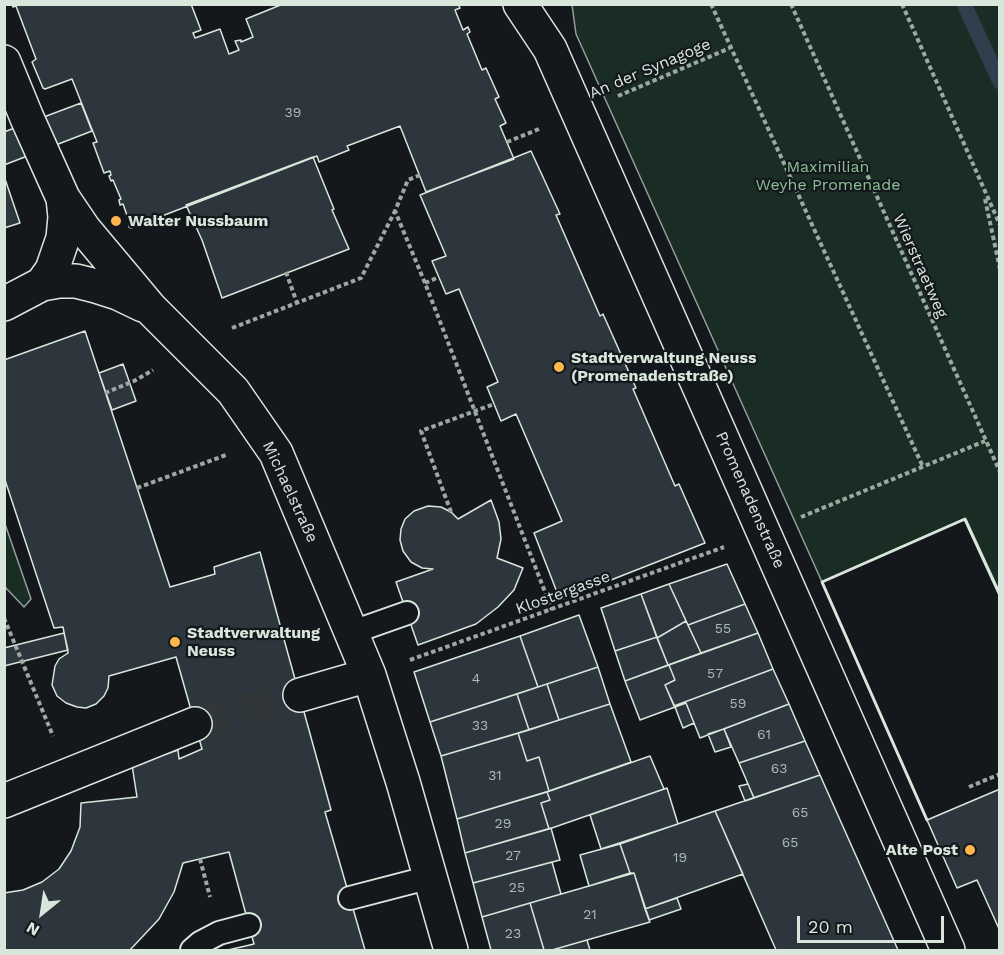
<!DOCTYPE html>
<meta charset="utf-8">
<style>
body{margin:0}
#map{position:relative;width:1004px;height:955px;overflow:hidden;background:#14181c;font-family:"Work Sans",sans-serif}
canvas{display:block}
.frame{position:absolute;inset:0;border:6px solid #d8e6dc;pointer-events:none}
.north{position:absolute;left:12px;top:883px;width:60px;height:60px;-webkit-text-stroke:4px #14181c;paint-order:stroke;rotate:210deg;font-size:16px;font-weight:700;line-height:24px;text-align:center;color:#d8e6dc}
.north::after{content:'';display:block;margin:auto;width:21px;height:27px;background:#d8e6dc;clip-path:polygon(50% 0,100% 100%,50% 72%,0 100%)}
.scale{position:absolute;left:797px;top:916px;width:147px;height:27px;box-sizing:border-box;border:3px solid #d8e6dc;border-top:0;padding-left:8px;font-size:18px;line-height:21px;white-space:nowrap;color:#d8e6dc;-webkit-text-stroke:4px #14181c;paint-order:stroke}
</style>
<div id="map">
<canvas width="1004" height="955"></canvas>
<div class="frame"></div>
<div class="north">N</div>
<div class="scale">20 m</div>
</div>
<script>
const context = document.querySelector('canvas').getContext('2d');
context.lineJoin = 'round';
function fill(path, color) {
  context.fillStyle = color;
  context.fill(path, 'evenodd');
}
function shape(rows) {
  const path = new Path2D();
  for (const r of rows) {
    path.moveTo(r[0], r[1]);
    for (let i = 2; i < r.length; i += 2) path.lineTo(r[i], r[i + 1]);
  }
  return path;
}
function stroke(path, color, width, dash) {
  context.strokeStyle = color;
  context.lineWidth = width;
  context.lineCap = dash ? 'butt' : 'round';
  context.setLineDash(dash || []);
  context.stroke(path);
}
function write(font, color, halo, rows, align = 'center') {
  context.font = font + ' "Work Sans",sans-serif';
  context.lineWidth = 4.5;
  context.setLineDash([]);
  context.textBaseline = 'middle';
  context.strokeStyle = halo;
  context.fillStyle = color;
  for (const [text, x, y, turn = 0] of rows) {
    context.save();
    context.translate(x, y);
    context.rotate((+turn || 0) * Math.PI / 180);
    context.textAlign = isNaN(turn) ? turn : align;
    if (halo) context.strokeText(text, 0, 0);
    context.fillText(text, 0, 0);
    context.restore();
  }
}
const green = shape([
 [572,5,999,5,999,595,964,519,822,582,576,34,572,5],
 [4,521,31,599,24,607,5,587,4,521]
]);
fill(green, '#1a2d24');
stroke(green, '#939e99', 1.5);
stroke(shape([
 [964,4,1000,82]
]), '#2f3f4d', 15);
const building = shape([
 [12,4,191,4,201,30,193,33,195,38,220,29,229,54,239,50,235,41,241,40,241,42,253,37,246,19,283,4,458,4,460,8,455,10,463,30,468,27,470,32,467,34,482,70,486,68,499,97,495,99,506,123,500,126,514,159,426,192,400,126,347,146,349,150,319,162,317,156,131,228,129,227,130,224,123,204,120,205,119,200,121,199,113,180,111,181,109,176,111,175,110,171,104,173,93,143,97,142,72,79,45,89,43,88,32,62,36,59,16,6,13,7,12,4],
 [81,103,92,131,4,165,4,132,81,103],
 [531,151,560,214,556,215,600,316,603,314,636,388,633,389,675,486,679,484,705,543,560,600,534,533,562,521,516,414,501,421,487,387,498,382,459,289,446,294,432,261,446,256,420,195,531,151],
 [313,157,334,209,332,210,349,249,222,298,202,240,186,205,313,157],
 [4,176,20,223,4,228,4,176],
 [85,331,170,587,215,574,214,567,260,552,331,810,325,812,365,950,228,950,254,944,229,852,183,863,174,892,159,919,130,950,4,950,4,893,23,890,42,882,59,869,71,851,80,827,81,803,137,797,132,765,178,750,179,759,202,749,176,657,109,676,108,688,104,696,96,704,86,708,77,707,66,703,57,696,52,685,55,666,59,659,68,653,63,627,54,628,4,477,4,360,85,331],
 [123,364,136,401,112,410,99,373,123,364],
 [491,500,499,522,501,539,497,558,523,568,514,590,498,607,476,624,418,645,396,582,433,569,422,568,411,562,403,551,400,540,401,529,405,519,414,511,428,506,441,507,451,512,458,519,491,500],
 [727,564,745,604,688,625,669,584,727,564],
 [669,584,686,621,657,638,641,594,669,584],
 [641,594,657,637,615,651,601,608,641,594],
 [745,604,758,633,701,653,688,625,745,604],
 [579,615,598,667,538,687,520,636,579,615],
 [686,621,701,653,668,665,657,638,686,621],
 [64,633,68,650,4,666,4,648,64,633],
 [758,633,773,669,674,706,665,685,675,680,669,665,758,633],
 [520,636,538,687,430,722,414,672,520,636],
 [657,637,668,665,625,681,615,651,657,637],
 [669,665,675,680,665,685,675,707,640,720,625,681,669,665],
 [598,667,610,704,559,720,547,684,598,667],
 [773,669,789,704,700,738,686,703,675,707,674,706,773,669],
 [547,684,559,720,529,730,517,694,547,684],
 [517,694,529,730,441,756,430,722,517,694],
 [686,703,694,723,683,728,675,707,686,703],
 [610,704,631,762,549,791,539,757,527,761,518,733,610,704],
 [789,704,805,741,739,763,724,729,789,704],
 [724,729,731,747,715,752,708,734,724,729],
 [518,733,527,761,539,757,549,791,457,819,441,756,518,733],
 [805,741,820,775,754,798,739,763,805,741],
 [650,756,664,789,549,829,541,803,550,800,547,792,650,756],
 [820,775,898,950,776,950,715,811,820,775],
 [748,784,754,798,745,801,739,786,748,784],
 [667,788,678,824,601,849,590,815,667,788],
 [1000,789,1000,931,977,880,957,888,927,820,1000,789],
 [547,792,550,800,541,803,549,829,465,853,457,819,547,792],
 [715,811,743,874,645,909,634,873,630,873,620,844,715,811],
 [551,828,560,860,473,883,465,853,551,828],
 [620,844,630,873,589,886,580,855,620,844],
 [552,862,561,894,482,917,473,883,552,862],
 [634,873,650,922,552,950,544,950,530,903,634,873],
 [677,898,681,909,649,920,645,909,677,898],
 [530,903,544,950,491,950,482,917,530,903],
 [587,940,590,950,552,950,587,940]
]);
fill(building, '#2c363c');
stroke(building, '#d8e6dc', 1.5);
stroke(shape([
 [195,724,300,695]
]), '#313739', 33, [33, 16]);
const lane = shape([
 [353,632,407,613],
 [350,898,431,877],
 [192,950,200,943,219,933,249,925]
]);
const street = shape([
 [520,4,550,49,948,950],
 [4,62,27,118,63,198,84,229,151,309,233,391,276,453,369,675,403,782,451,950],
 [42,284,52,270,63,238,65,217,63,198],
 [4,304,42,284,59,281,76,281,96,286,118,293,143,305],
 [300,695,369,675],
 [4,801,195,724]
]);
stroke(lane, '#d8e6dc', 26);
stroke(street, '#d8e6dc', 36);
stroke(shape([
 [711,4,923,467],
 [791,4,1000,472],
 [902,4,1000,225],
 [618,96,730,48],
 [507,142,539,129],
 [420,175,408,180,395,211,425,283,552,610],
 [985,199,1000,269],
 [286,272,297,303],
 [425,283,439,277],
 [232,328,361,278,395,211],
 [105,393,134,381,153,370],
 [137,488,226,455],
 [451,512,421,431,494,404],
 [801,517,985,441],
 [4,618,53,736],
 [410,660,724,547],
 [969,787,1000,774],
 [200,859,210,897]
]), '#9da8a2', 4, [4.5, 3]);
stroke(lane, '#14181c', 22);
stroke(street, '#14181c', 33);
stroke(shape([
 [927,820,822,582,965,519,1000,595]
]), '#d8e6dc', 3);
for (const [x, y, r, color] of [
 [116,221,6,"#ffb74d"],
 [559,367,6,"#ffb74d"],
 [175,642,6,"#ffb74d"],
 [970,850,6,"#ffb74d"]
]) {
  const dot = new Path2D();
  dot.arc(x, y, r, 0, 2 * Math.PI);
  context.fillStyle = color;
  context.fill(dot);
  stroke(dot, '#14181c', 2);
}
write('14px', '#adbab4', null, [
 ["39",293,113],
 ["55",723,629],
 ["57",715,674],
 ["4",476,679],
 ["59",738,704],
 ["33",480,726],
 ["61",764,735],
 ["63",779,769],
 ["31",495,776],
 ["65",800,813],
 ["29",503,824],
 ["65",790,843],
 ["27",513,856],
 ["19",680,858],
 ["25",517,888],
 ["21",590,915],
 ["23",513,934]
]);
write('16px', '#d8e6dc', '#14181c', [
 ["An der Synagoge",650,69,-23],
 ["Wierstraetweg",920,266,66],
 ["Michaelstraße",290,492,65],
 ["Promenadenstraße",750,500,66],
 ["Klostergasse",563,593,-20]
]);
write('16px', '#8ac095', '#14181c', [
 ["Maximilian",828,167],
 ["Weyhe Promenade",828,185]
]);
write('bold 16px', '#d8e6dc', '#14181c', [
 ["Walter Nussbaum",128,221],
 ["Stadtverwaltung Neuss",571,358],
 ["(Promenadenstraße)",571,376],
 ["Stadtverwaltung",187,633],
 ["Neuss",187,651],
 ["Alte Post",958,850,"right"]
], 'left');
</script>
